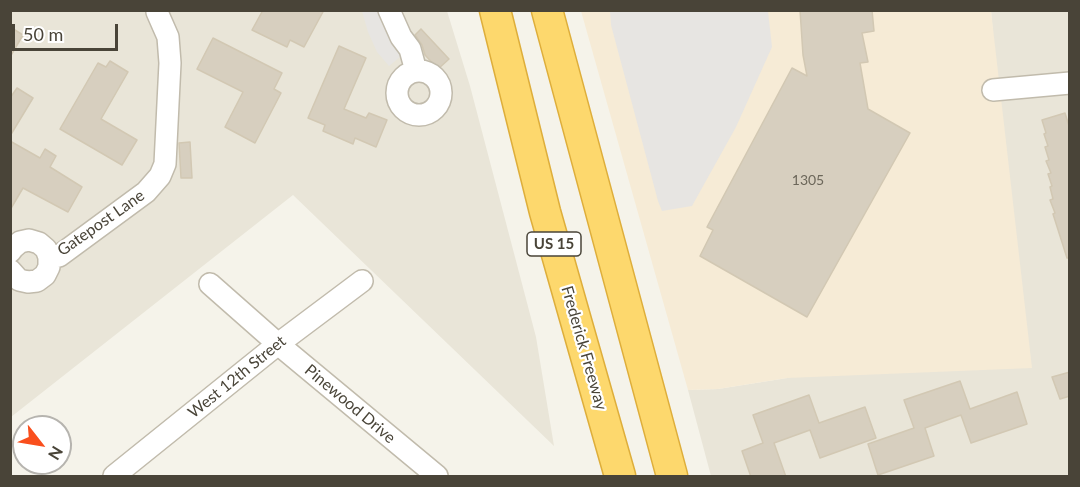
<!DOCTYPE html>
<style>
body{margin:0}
#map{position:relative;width:1080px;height:487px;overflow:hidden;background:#f5f3ea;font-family:Lato,sans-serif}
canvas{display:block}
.frame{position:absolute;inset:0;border:12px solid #494438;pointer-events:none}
.north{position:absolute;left:12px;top:415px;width:60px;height:60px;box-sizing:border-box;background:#fff;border:2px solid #b6b4af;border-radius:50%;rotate:121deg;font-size:16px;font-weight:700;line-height:24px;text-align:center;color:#494438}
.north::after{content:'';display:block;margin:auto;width:21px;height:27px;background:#f94f1d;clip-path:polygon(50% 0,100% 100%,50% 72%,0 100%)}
.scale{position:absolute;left:12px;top:24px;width:106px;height:27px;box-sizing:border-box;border:3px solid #494438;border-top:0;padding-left:8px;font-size:18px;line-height:21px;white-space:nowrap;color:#494438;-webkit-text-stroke:4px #fff;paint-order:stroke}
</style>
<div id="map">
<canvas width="1080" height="487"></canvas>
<div class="frame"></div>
<div class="north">N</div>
<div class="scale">50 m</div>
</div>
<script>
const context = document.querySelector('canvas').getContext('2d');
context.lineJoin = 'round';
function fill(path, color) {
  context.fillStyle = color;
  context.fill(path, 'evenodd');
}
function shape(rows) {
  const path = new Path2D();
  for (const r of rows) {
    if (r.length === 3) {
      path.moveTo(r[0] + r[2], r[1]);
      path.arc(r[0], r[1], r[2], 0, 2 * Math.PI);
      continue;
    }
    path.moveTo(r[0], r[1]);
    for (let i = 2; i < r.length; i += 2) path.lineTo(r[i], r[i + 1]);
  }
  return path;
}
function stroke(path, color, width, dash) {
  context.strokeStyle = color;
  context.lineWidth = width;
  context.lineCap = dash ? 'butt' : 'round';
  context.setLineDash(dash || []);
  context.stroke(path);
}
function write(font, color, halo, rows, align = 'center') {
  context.font = font + ' Lato,sans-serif';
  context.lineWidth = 4.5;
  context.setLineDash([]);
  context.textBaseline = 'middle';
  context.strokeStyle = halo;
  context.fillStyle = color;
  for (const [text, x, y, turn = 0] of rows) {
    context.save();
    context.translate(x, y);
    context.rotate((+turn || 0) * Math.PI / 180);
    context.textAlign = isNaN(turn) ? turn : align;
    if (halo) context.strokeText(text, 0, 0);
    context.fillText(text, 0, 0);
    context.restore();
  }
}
fill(shape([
 [11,11,447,11,470,86,536,337,554,446,293,195,11,417],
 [991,11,1069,11,1069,476,711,476,688,390,718,389,787,378,993,33]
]), '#e9e5d8');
fill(shape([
 [581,11,991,11,1032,368,787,378,718,389,688,390]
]), '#f6ebd6');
fill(shape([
 [362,11,389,11,410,49,389,66,377,52,368,32],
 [610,11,768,11,772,47,736,127,692,206,662,211,658,201,611,25]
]), '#e7e5e2');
const building = shape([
 [263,10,324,10,304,47,290,40,287,47,252,30,263,10],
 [800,10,872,10,874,31,862,33,868,62,860,63,868,109,910,133,807,317,700,256,713,230,707,227,792,68,807,76,803,55,800,10],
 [10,27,23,35,10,57,10,27],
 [421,29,449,59,438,69,425,55,422,45,415,35,421,29],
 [213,38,282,73,274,89,281,93,255,143,225,127,243,92,197,69,213,38],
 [339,46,366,58,344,109,366,118,369,113,387,120,376,147,355,138,353,144,323,131,325,125,308,118,339,46],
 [110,61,128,72,101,119,137,140,122,165,60,129,98,63,106,67,110,61],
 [17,88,33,98,10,136,10,98,17,88],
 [1065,113,1069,126,1070,258,1067,258,1053,214,1055,213,1050,200,1053,199,1050,187,1052,186,1048,174,1051,173,1046,161,1049,160,1045,147,1048,146,1044,134,1046,133,1042,120,1065,113],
 [10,141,40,158,45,149,56,156,50,167,82,187,68,212,23,188,10,210,10,141],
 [190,142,192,178,181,178,179,143,190,142],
 [1070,372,1070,396,1060,399,1052,377,1070,372],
 [960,381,970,409,1017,392,1027,424,971,443,961,415,925,428,934,456,878,475,868,444,914,428,904,400,960,381],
 [809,395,819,423,865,407,876,438,820,458,810,430,774,443,786,477,751,477,742,451,763,443,753,415,809,395]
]);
fill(building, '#d7cfbf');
stroke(building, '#d2c8b3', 1.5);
const minor = shape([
 [389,10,401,37,410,49,416,71],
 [419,93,22],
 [993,90,1070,83],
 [10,252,13,248,20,242,29,240,39,243,46,249,49,257,49,267,45,275,37,281,28,282,19,280,10,270],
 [49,257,59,256,146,192,160,176,165,164,170,63,168,37,157,12],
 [210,284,278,344,437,476],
 [114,476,278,344,362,281]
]);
const highway = shape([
 [495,10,545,212,620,476],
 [547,10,672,476]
]);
stroke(minor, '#c1bbac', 24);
stroke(highway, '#deae3b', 33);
stroke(minor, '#fff', 21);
stroke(highway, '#fdd86d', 30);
write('14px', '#6c675a', null, [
 ["1305",808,180]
]);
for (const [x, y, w] of [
 [554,244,54]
]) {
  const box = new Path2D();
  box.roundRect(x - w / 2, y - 12, w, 24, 4.5);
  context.fillStyle = '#fff';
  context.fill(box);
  stroke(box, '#494438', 1.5);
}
write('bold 15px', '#494438', null, [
 ["US 15",554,244]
]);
write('16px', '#494438', '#fff', [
 ["Gatepost Lane",101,223,-35],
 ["Frederick Freeway",584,348,74],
 ["West 12th Street",237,377,-39],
 ["Pinewood Drive",350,404,40]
]);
</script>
